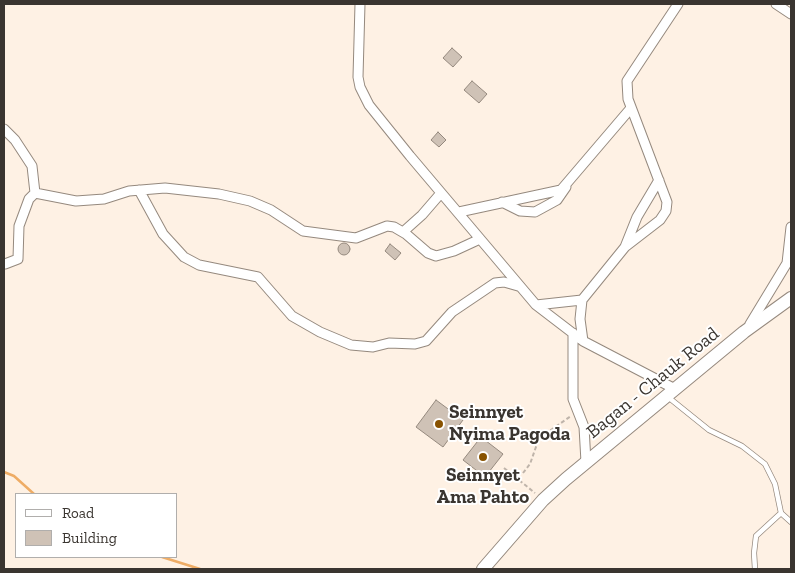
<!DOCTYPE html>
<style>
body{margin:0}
#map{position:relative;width:795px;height:573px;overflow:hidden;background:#fef1e4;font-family:"Zilla Slab",serif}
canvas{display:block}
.frame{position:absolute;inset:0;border:5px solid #3a3530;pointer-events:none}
.legend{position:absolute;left:15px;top:493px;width:162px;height:65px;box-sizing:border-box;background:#fff;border:1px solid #b0aeac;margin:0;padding:6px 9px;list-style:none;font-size:15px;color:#3a3530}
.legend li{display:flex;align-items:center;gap:10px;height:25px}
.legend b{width:25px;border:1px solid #b0aeac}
</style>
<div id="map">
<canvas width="795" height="573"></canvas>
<div class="frame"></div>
<ul class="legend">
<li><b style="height:6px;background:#fff"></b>Road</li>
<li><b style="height:14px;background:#cfc2b6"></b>Building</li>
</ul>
</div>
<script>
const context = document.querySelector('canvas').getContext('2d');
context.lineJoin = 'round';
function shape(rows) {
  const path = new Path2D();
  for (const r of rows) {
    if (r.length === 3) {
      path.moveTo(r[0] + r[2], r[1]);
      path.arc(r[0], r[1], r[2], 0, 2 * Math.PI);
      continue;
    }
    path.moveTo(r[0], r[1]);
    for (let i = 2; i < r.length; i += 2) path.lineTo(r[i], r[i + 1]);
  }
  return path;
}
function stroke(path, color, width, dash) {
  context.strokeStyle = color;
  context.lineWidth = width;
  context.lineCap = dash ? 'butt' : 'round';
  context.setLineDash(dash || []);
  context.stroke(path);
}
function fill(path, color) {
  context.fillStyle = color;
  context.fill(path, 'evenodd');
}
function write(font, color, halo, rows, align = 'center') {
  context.font = font + ' "Zilla Slab",serif';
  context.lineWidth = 4;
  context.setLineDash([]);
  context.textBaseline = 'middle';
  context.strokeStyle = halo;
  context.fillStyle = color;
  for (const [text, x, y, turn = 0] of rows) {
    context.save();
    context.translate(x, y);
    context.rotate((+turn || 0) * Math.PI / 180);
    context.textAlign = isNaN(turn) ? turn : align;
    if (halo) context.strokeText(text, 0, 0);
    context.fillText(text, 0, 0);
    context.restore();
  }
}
stroke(shape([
 [4,472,14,476,34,494],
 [162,557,200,569]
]), '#eeac65', 2.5);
const building = shape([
 [452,48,462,57,453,67,443,58,452,48],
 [472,81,487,94,479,103,464,90,472,81],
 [438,132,446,140,439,147,431,140,438,132],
 [344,249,6],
 [390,244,401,253,395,260,385,251,390,244],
 [436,400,463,420,443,447,416,427,436,400],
 [481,437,503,454,485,477,463,460,481,437]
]);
fill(building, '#cfc2b6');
stroke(building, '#95897e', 1);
const lane = shape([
 [668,397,709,430,742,446,765,464,775,484,781,513,791,522],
 [755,569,754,553,756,536,781,513]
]);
const street = shape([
 [360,4,358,77,360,87,369,105,410,156,536,305,583,341,675,389],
 [776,4,791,14],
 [4,129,15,140,32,166,35,193],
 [139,190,163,234,184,257,199,265,258,277,292,316,320,332,351,345,373,347,389,343,415,344,426,341,452,312,495,283,504,282,518,286],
 [35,193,76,201,104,199,129,191,165,188,219,194,250,201,271,210,303,231,356,238,387,226,394,227,406,234,428,253,436,256,454,251,480,239],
 [502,202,520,211,535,212,557,200,566,187],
 [459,212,561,190,631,108],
 [403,232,422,215,441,193],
 [625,247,637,217,659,180],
 [5,264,18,259,19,226,29,199,35,193],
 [536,305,582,300],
 [750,324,787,263,791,227],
 [573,333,573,399,584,427,586,462],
 [583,341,580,319,582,300,625,247,660,220,666,211,667,202,628,99,627,81,678,4]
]);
const secondary = shape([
 [483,569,543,500,566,479,744,332,791,298]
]);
stroke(lane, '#95897e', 6);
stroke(street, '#95897e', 11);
stroke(secondary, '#95897e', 14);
stroke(shape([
 [504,468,535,493],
 [523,473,530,464,537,444,545,434,571,416]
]), '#bfb4aa', 2, [4, 2.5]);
stroke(lane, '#fff', 4.5);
stroke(street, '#fff', 9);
stroke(secondary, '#fff', 12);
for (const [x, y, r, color] of [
 [439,424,5,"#885200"],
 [483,457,5,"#885200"]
]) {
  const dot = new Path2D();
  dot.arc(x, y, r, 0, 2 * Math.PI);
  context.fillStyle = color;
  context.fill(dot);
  stroke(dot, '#fff', 2);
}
write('19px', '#3a3530', '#fff', [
 ["Bagan - Chauk Road",653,383,-39]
]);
write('bold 19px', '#3a3530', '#fff', [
 ["Seinnyet",449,413],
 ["Nyima Pagoda",449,435],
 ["Seinnyet",483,476,"center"],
 ["Ama Pahto",483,498,"center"]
], 'left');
</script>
